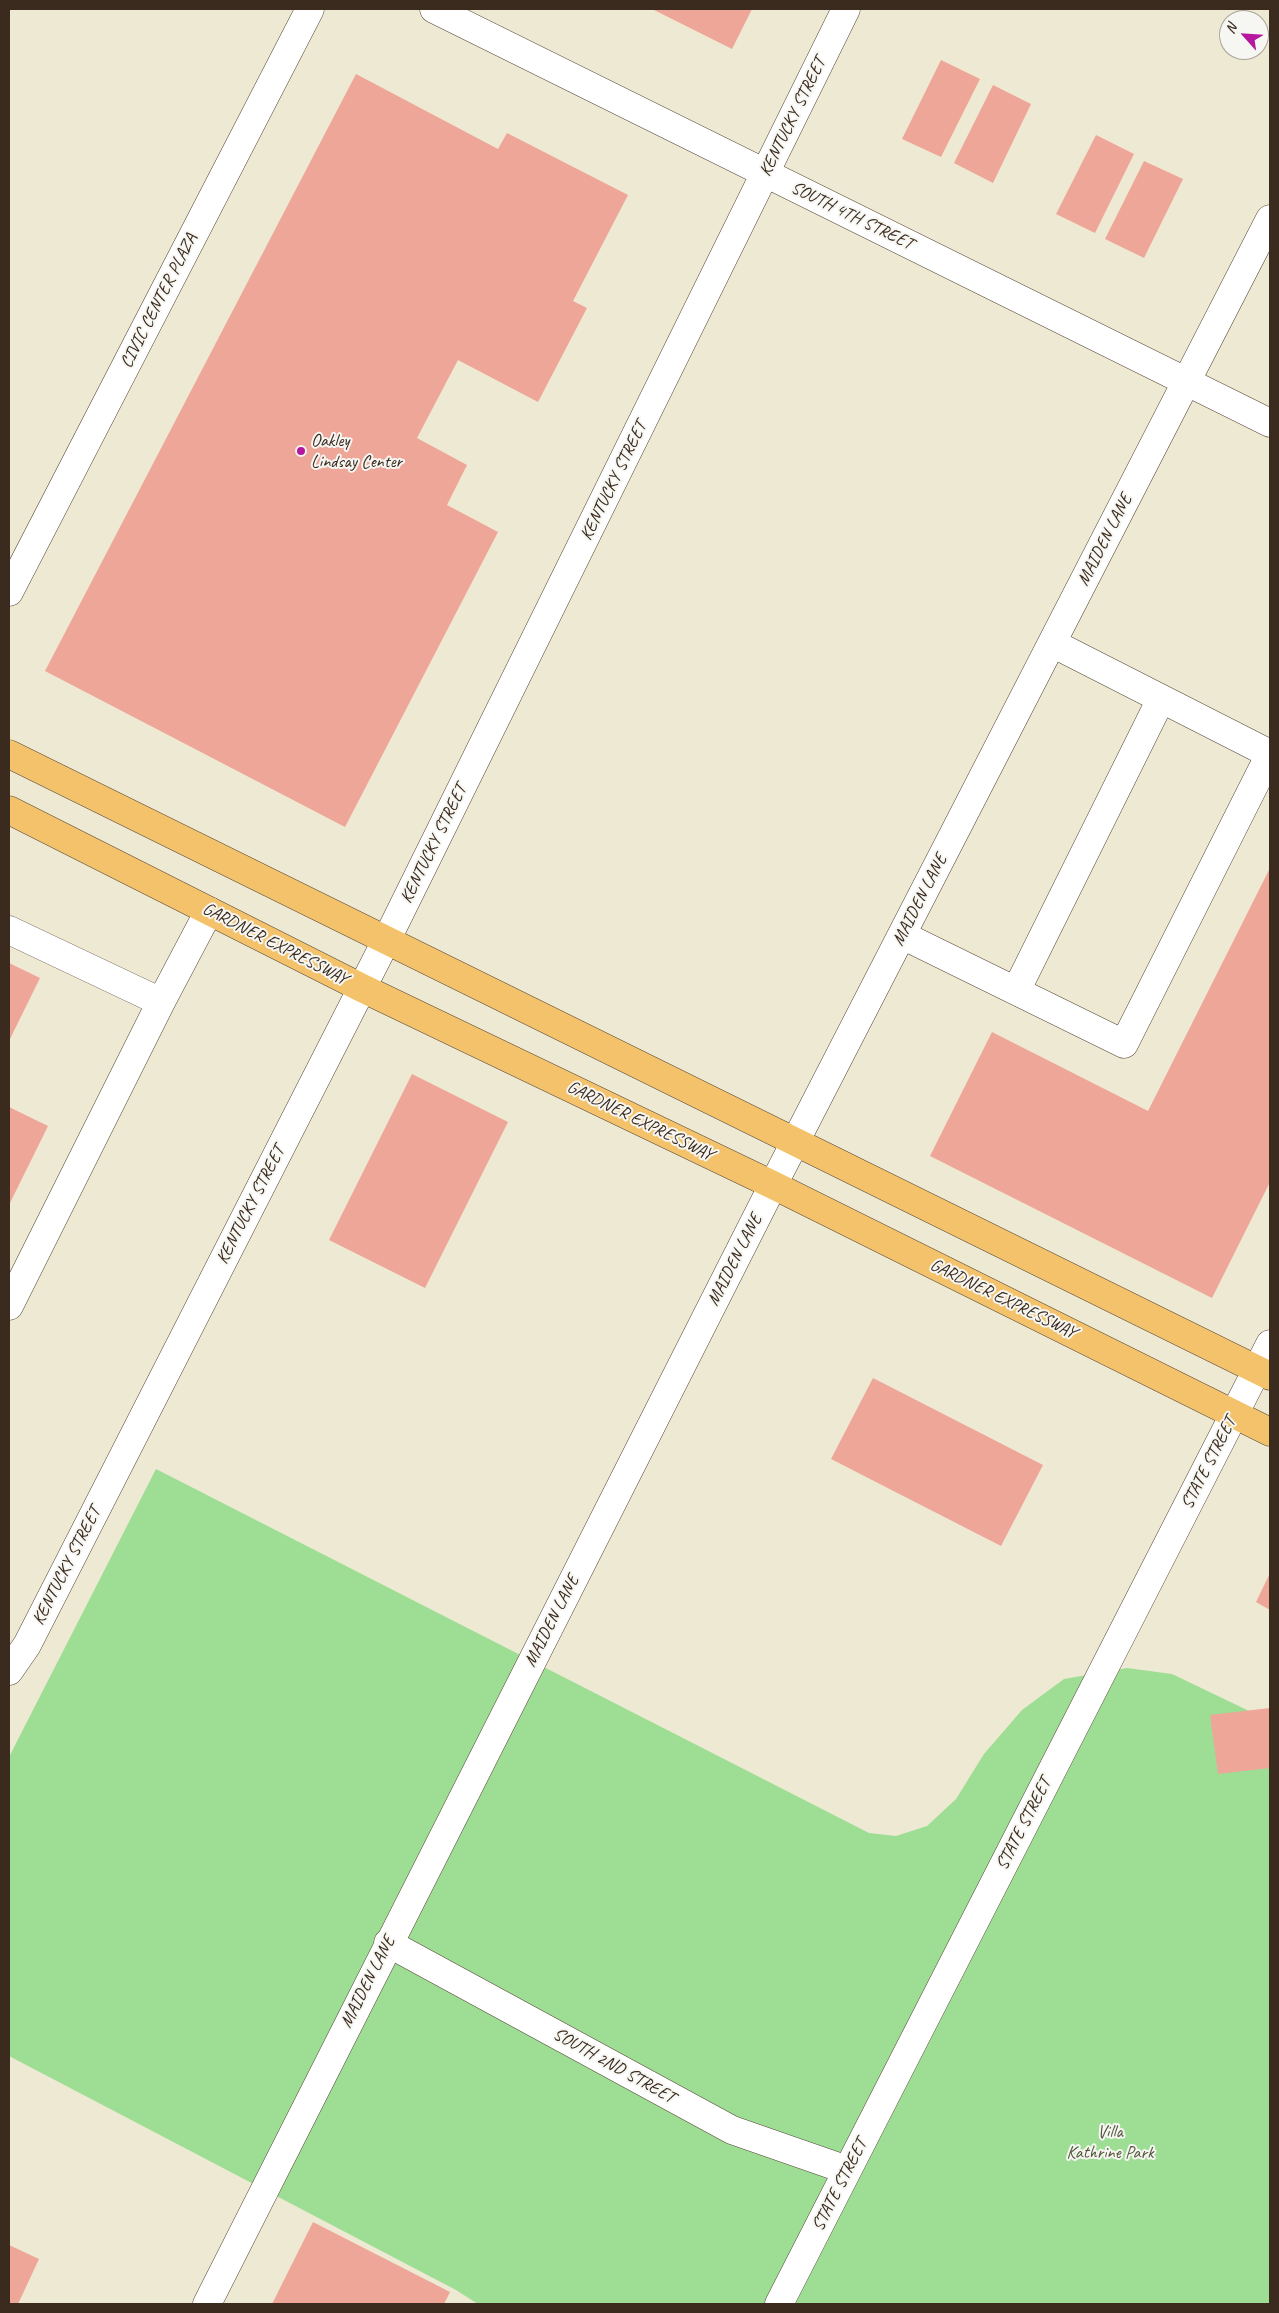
<!DOCTYPE html>
<style>
body{margin:0}
#map{position:relative;width:1279px;height:2313px;overflow:hidden;background:#eee9d3;font-family:Caveat,sans-serif}
canvas{display:block}
.frame{position:absolute;inset:0;border:10px solid #3b2a1e;pointer-events:none}
.north{position:absolute;left:1219px;top:10px;width:50px;height:50px;box-sizing:border-box;background:#f6f6f2;border:1px solid #aba49d;border-radius:50%;rotate:296deg;font-size:14px;font-weight:700;line-height:20px;text-align:center;color:#3b2a1e}
.north::after{content:'';display:block;margin:auto;width:18px;height:22px;background:#b5179e;clip-path:polygon(50% 0,100% 100%,50% 72%,0 100%)}
</style>
<div id="map">
<canvas width="1279" height="2313"></canvas>
<div class="frame"></div>
<div class="north">N</div>
</div>
<script>
const context = document.querySelector('canvas').getContext('2d');
context.lineJoin = 'round';
function fill(path, color) {
  context.fillStyle = color;
  context.fill(path, 'evenodd');
}
function shape(rows) {
  const path = new Path2D();
  for (const r of rows) {
    path.moveTo(r[0], r[1]);
    for (let i = 2; i < r.length; i += 2) path.lineTo(r[i], r[i + 1]);
  }
  return path;
}
function stroke(path, color, width, dash) {
  context.strokeStyle = color;
  context.lineWidth = width;
  context.lineCap = dash ? 'butt' : 'round';
  context.setLineDash(dash || []);
  context.stroke(path);
}
function write(font, color, halo, rows, align = 'center') {
  context.font = font + ' Caveat,sans-serif';
  context.lineWidth = 4;
  context.setLineDash([]);
  context.textBaseline = 'middle';
  context.strokeStyle = halo;
  context.fillStyle = color;
  for (const [text, x, y, turn = 0] of rows) {
    context.save();
    context.translate(x, y);
    context.rotate((+turn || 0) * Math.PI / 180);
    context.textAlign = isNaN(turn) ? turn : align;
    if (halo) context.strokeText(text, 0, 0);
    context.fillText(text, 0, 0);
    context.restore();
  }
}
fill(shape([
 [156,1469,869,1833,896,1836,927,1826,956,1799,984,1754,1022,1710,1064,1679,1127,1668,1172,1674,1270,1721,1270,2304,478,2304,456,2290,9,2056,9,1757]
]), '#9dde94');
fill(shape([
 [652,9,752,9,732,49],
 [941,60,980,79,941,157,902,139],
 [356,74,498,149,507,133,628,195,573,301,587,308,538,402,458,360,417,438,467,465,447,505,498,532,345,827,45,671],
 [993,85,1031,104,993,183,954,163],
 [1096,135,1134,154,1095,233,1056,214],
 [1144,161,1183,179,1144,258,1105,239],
 [1270,868,1270,1182,1212,1298,930,1156,992,1032,1148,1111],
 [9,963,40,978,9,1041],
 [412,1074,508,1122,425,1288,329,1240],
 [9,1107,48,1126,9,1205],
 [873,1378,1043,1465,1001,1546,831,1459],
 [1270,1573,1270,1610,1256,1602],
 [1270,1708,1270,1768,1218,1774,1210,1715],
 [313,2222,450,2292,444,2304,272,2304],
 [9,2245,39,2259,18,2304,9,2304]
]), '#eea698');
const minor = shape([
 [434,9,1270,423],
 [9,592,310,9],
 [9,930,161,1002,9,1306],
 [902,935,1124,1044,1270,754,1052,643],
 [1016,991,1161,699],
 [161,1002,209,911],
 [9,1671,27,1645,387,939,846,9],
 [388,1943,732,2130,847,2170],
 [207,2304,773,1185,1270,219],
 [779,2304,1270,1344]
]);
const major = shape([
 [9,754,1270,1376],
 [9,810,362,988,773,1185,1270,1432]
]);
stroke(minor, '#564739', 29);
stroke(major, '#564739', 29);
stroke(minor, '#fff', 28);
stroke(major, '#f3c26a', 28);
for (const [x, y, r, color] of [
 [301,451,5,"#b5179e"]
]) {
  const dot = new Path2D();
  dot.arc(x, y, r, 0, 2 * Math.PI);
  context.fillStyle = color;
  context.fill(dot);
  stroke(dot, '#f6f6f2', 2);
}
write('18px', '#3b2a1e', '#f6f6f2', [
 ["KENTUCKY STREET",793,117,-64],
 ["SOUTH 4TH STREET",852,216,26],
 ["CIVIC CENTER PLAZA",159,301,-63],
 ["KENTUCKY STREET",614,481,-64],
 ["MAIDEN LANE",1105,540,-63],
 ["KENTUCKY STREET",434,844,-64],
 ["MAIDEN LANE",920,900,-63],
 ["GARDNER EXPRESSWAY",275,944,27],
 ["GARDNER EXPRESSWAY",640,1121,26],
 ["KENTUCKY STREET",251,1205,-63],
 ["MAIDEN LANE",735,1260,-63],
 ["GARDNER EXPRESSWAY",1003,1299,26],
 ["STATE STREET",1209,1463,-63],
 ["KENTUCKY STREET",67,1566,-63],
 ["MAIDEN LANE",552,1621,-63],
 ["STATE STREET",1024,1824,-63],
 ["MAIDEN LANE",368,1982,-63],
 ["SOUTH 2ND STREET",614,2066,29],
 ["STATE STREET",840,2185,-63]
]);
write('18px', '#3b2a1e', '#f6f6f2', [
 ["Oakley",311,441],
 ["Lindsay Center",311,462]
], 'left');
write('18px', '#54573c', '#f6f6f2', [
 ["Villa",1110,2132],
 ["Kathrine Park",1110,2153]
]);
</script>
